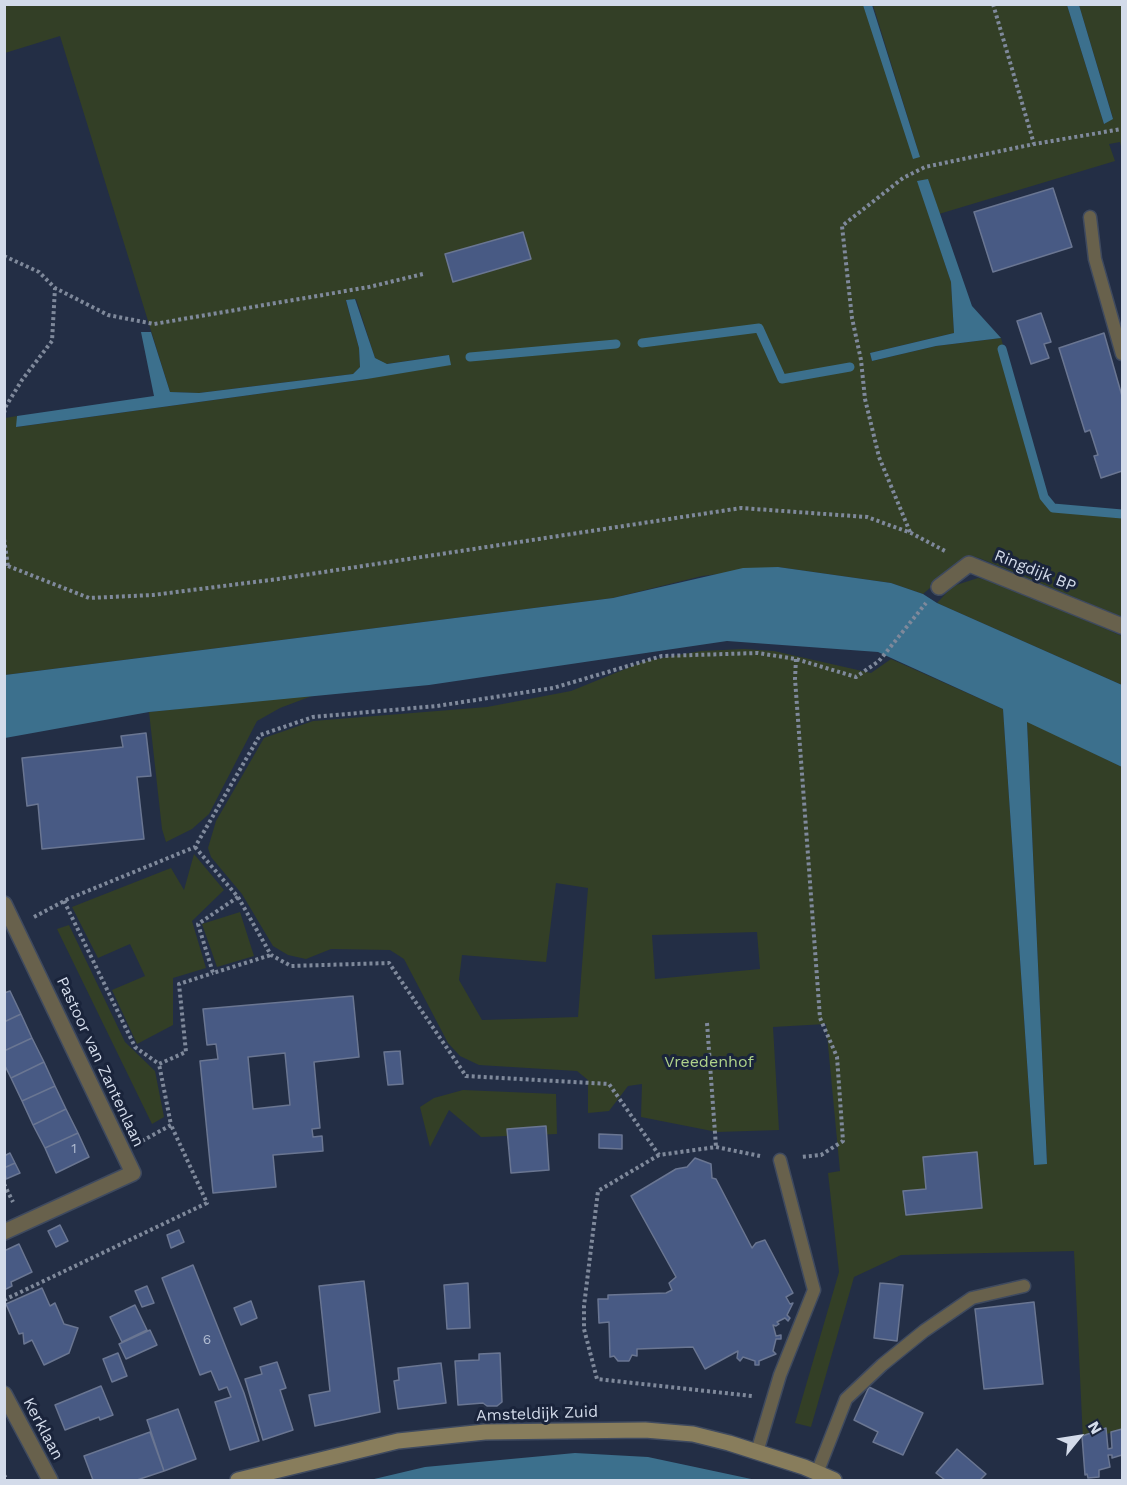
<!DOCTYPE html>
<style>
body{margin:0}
#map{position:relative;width:1127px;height:1485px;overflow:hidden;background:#232e45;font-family:"Work Sans",sans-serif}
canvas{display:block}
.frame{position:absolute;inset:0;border:6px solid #d3dbea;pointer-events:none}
.north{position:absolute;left:1049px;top:1407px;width:60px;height:60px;-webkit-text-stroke:4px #1a243b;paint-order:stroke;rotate:60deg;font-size:16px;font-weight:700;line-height:24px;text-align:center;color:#d3dbea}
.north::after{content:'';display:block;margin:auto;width:21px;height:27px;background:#d3dbea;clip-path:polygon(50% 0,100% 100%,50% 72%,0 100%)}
</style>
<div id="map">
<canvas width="1127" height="1485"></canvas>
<div class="frame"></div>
<div class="north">N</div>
</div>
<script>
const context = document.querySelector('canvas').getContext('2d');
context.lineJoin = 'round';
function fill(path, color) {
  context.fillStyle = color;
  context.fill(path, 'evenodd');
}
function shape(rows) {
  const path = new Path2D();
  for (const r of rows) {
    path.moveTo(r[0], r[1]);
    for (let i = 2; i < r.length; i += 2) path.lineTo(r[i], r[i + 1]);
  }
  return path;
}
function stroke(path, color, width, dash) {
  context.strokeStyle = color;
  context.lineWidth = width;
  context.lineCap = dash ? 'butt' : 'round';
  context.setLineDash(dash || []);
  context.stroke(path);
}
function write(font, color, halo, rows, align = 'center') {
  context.font = font + ' "Work Sans",sans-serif';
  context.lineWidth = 6;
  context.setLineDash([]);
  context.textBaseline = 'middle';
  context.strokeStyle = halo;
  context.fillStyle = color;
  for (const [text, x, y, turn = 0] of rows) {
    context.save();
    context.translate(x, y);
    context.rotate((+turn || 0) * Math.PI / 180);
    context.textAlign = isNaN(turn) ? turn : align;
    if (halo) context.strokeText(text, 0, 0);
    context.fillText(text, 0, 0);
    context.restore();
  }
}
fill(shape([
 [4,5,865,5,920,157,873,5,1067,5,1104,124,1113,118,1079,5,1122,5,1122,151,1120,142,1109,144,1115,161,939,214,928,180,918,181,951,282,954,333,870,353,872,361,936,346,1001,338,1048,503,1122,512,1122,617,979,558,966,557,923,594,891,583,778,567,702,576,613,598,5,675,5,418,17,416,17,427,367,379,449,355,386,364,375,358,356,299,346,301,359,348,360,367,353,374,199,393,170,392,60,36,5,53],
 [978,578,997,582,1122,636,1122,685,937,603,953,586],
 [744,649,774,651,871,673,891,659,1003,709,1034,1165,1047,1163,1027,721,1122,767,1122,1430,1083,1440,1074,1251,901,1255,854,1277,811,1427,795,1423,839,1272,828,1173,840,1171,826,1024,773,1027,779,1130,717,1132,641,1117,642,1084,628,1086,609,1111,588,1113,588,1080,577,1071,479,1065,460,1056,448,1043,404,959,390,950,331,949,306,959,288,955,273,946,242,894,211,857,208,848,216,821,264,738,313,721,487,707,571,691,645,661,701,651],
 [556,883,588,888,578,1017,482,1020,459,980,462,955,546,962],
 [757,932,760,969,655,979,652,935],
 [317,694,280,708,257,721,209,814,192,829,166,842,162,829,149,712],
 [194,854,224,890,192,921,206,968,173,978,173,1025,137,1044,112,990,145,976,130,944,98,958,72,907,171,868,184,890],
 [240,912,254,956,217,967,202,924],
 [69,925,125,1042,155,1071,164,1117,152,1124,57,929],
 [463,1090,556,1094,557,1134,481,1137,449,1110,430,1147,420,1107,434,1098]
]), '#333f26');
fill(shape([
 [863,5,872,5,920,157,913,159],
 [1067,5,1079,5,1113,119,1104,124],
 [928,179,972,306,1001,338,936,346,872,361,870,353,954,333,951,282,917,181],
 [355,299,375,358,387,364,449,355,451,365,367,379,16,427,17,416,154,396,141,332,151,332,170,392,199,393,353,374,360,367,359,348,346,300],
 [778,567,891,583,923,594,937,603,1122,685,1122,767,1027,722,1047,1164,1034,1165,1003,709,878,652,727,641,429,685,149,712,5,738,5,675,613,598,743,568],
 [575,1453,648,1457,756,1480,370,1480,425,1467]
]), '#3c708d');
stroke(shape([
 [642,343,759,328,782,379,850,367],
 [1002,349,1044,497,1053,508,1122,514],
 [470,357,616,344]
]), '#3c708d', 9);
const building = shape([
 [1053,188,1072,247,993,272,974,212,1053,188],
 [523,232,531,259,453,282,445,254,523,232],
 [1041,313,1051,342,1044,344,1049,358,1031,364,1017,321,1041,313],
 [1104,333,1122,396,1122,471,1101,478,1094,456,1098,455,1090,430,1085,432,1059,348,1104,333],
 [146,733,151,776,137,777,144,839,42,849,38,804,27,806,22,758,123,747,121,736,146,733],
 [10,991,21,1014,4,1022,4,993,10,991],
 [353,996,359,1057,314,1062,320,1128,312,1129,313,1137,322,1136,323,1151,273,1155,276,1187,213,1193,200,1061,218,1059,216,1044,207,1045,203,1009,353,996],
 [285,1053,290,1105,253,1109,248,1057,285,1053],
 [21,1014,32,1038,4,1051,4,1022,21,1014],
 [32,1038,44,1062,11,1078,4,1064,4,1051,32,1038],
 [400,1051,403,1084,388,1085,384,1052,400,1051],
 [44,1062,55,1086,22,1101,11,1078,44,1062],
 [55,1086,66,1109,33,1125,22,1101,55,1086],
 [66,1109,78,1133,45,1148,33,1125,66,1109],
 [546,1126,549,1170,511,1173,507,1129,546,1126],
 [78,1133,89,1157,56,1173,45,1148,78,1133],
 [599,1134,622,1135,622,1149,599,1148,599,1134],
 [977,1152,982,1208,906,1215,903,1191,926,1189,923,1157,977,1152],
 [10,1153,15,1163,4,1168,4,1156,10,1153],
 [695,1158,711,1164,712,1178,716,1179,752,1248,756,1243,765,1240,793,1293,786,1297,790,1304,793,1303,787,1315,790,1318,788,1321,785,1318,777,1322,779,1324,776,1326,773,1325,776,1336,781,1335,781,1339,776,1339,773,1351,776,1354,759,1361,759,1365,755,1365,755,1361,743,1357,740,1361,737,1358,738,1351,705,1369,693,1347,637,1349,637,1356,632,1355,629,1361,618,1361,614,1356,610,1357,609,1322,599,1323,598,1299,608,1299,608,1295,666,1293,672,1290,669,1283,676,1277,631,1196,676,1169,687,1167,695,1158],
 [15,1163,20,1173,6,1179,4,1168,15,1163],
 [60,1225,68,1241,56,1247,48,1231,60,1225],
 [179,1230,184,1242,171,1248,167,1235,179,1230],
 [19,1244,32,1272,11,1282,12,1286,4,1290,4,1251,19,1244],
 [193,1265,244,1393,259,1441,230,1450,215,1402,231,1397,227,1387,219,1390,211,1371,200,1375,162,1278,193,1265],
 [364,1281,380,1412,315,1426,309,1395,330,1391,319,1286,364,1281],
 [468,1283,470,1328,447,1329,444,1285,468,1283],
 [880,1283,903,1285,897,1341,874,1338,880,1283],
 [147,1286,154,1303,142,1307,135,1291,147,1286],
 [42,1288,50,1306,55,1303,64,1324,78,1328,69,1353,44,1365,32,1340,24,1344,23,1333,19,1334,6,1304,42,1288],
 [251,1301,257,1318,241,1325,234,1308,251,1301],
 [1034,1302,1043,1384,984,1389,975,1309,1034,1302],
 [135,1305,147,1330,122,1342,110,1317,135,1305],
 [150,1330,157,1345,126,1359,119,1344,150,1330],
 [118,1353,127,1376,112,1382,103,1359,118,1353],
 [500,1353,502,1402,497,1406,487,1406,483,1403,458,1405,455,1361,479,1360,479,1354,500,1353],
 [277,1362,286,1388,280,1390,293,1430,263,1440,245,1379,262,1374,260,1367,277,1362],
 [441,1363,446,1403,398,1409,394,1381,399,1380,398,1368,441,1363],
 [101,1386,113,1415,100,1420,99,1417,65,1430,55,1405,101,1386],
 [869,1387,923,1413,903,1455,873,1442,878,1432,854,1420,869,1387],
 [178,1409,196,1459,164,1471,147,1420,178,1409],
 [1106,1428,1108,1449,1112,1448,1111,1432,1122,1429,1122,1455,1112,1458,1112,1455,1108,1455,1110,1467,1099,1470,1099,1477,1088,1478,1087,1474,1085,1475,1082,1436,1106,1428],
 [150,1432,164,1471,137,1480,93,1480,84,1456,150,1432],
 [957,1449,986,1474,980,1480,945,1480,936,1473,957,1449]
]);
fill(building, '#485a84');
stroke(building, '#6a7692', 1.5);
const lane = shape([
 [1090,217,1095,259,1122,354],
 [757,1452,780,1375,814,1290,780,1160],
 [817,1473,846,1399,882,1365,924,1331,972,1298,1024,1286]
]);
const street = shape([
 [939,587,969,564,1122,626],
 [4,904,133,1173,4,1232],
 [4,1394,50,1480]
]);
const secondary = shape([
 [238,1480,398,1441,485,1432,645,1430,693,1434,729,1443,804,1467,834,1480]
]);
stroke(lane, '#3f4a5f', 15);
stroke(street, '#3f4a5f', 18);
stroke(secondary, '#3f4a5f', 18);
stroke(shape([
 [993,4,1034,144],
 [4,256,39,272,55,288,108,315,154,324,369,287,423,274],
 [4,413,6,406,22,380,52,341,55,288],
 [910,532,879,457,865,399,861,360,852,318,842,226,903,178,925,167,1034,144,1122,129],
 [4,539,8,566],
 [8,566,89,598,153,595,278,579,741,508,867,517,911,533,947,552],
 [796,659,795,679,820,1018,837,1057,843,1141,821,1155,800,1157],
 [195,847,238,897,271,955,291,966,389,963,466,1076,609,1084,659,1155,716,1147,760,1156],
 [238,897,198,924,213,973,271,955],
 [64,901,135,1047,159,1064,186,1052,179,984,213,973],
 [34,917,68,899,195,847,260,735,313,717,437,706,553,688,662,656,758,653,796,659,856,677,879,661,926,603],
 [707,1023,716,1147],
 [142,1141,171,1125,159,1064],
 [659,1155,598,1191,584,1306,584,1329,597,1379,752,1396],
 [4,1184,13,1202],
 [4,1300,207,1203,171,1125],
 [4,1475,7,1480]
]), '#7f899b', 4, [3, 3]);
stroke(lane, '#68614c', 12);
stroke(street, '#68614c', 15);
stroke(secondary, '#887d5c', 15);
write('14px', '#b0bbd0', null, [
 ["1",74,1149],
 ["6",207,1340]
]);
write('16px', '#d3dbea', '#1a243b', [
 ["Ringdijk BP",1035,571,22],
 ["Pastoor van Zantenlaan",100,1062,65],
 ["Amsteldijk Zuid",537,1414,-2],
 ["Kerklaan",43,1429,62]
]);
write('16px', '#afd28a', '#1a243b', [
 ["Vreedenhof",709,1062]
]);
</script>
